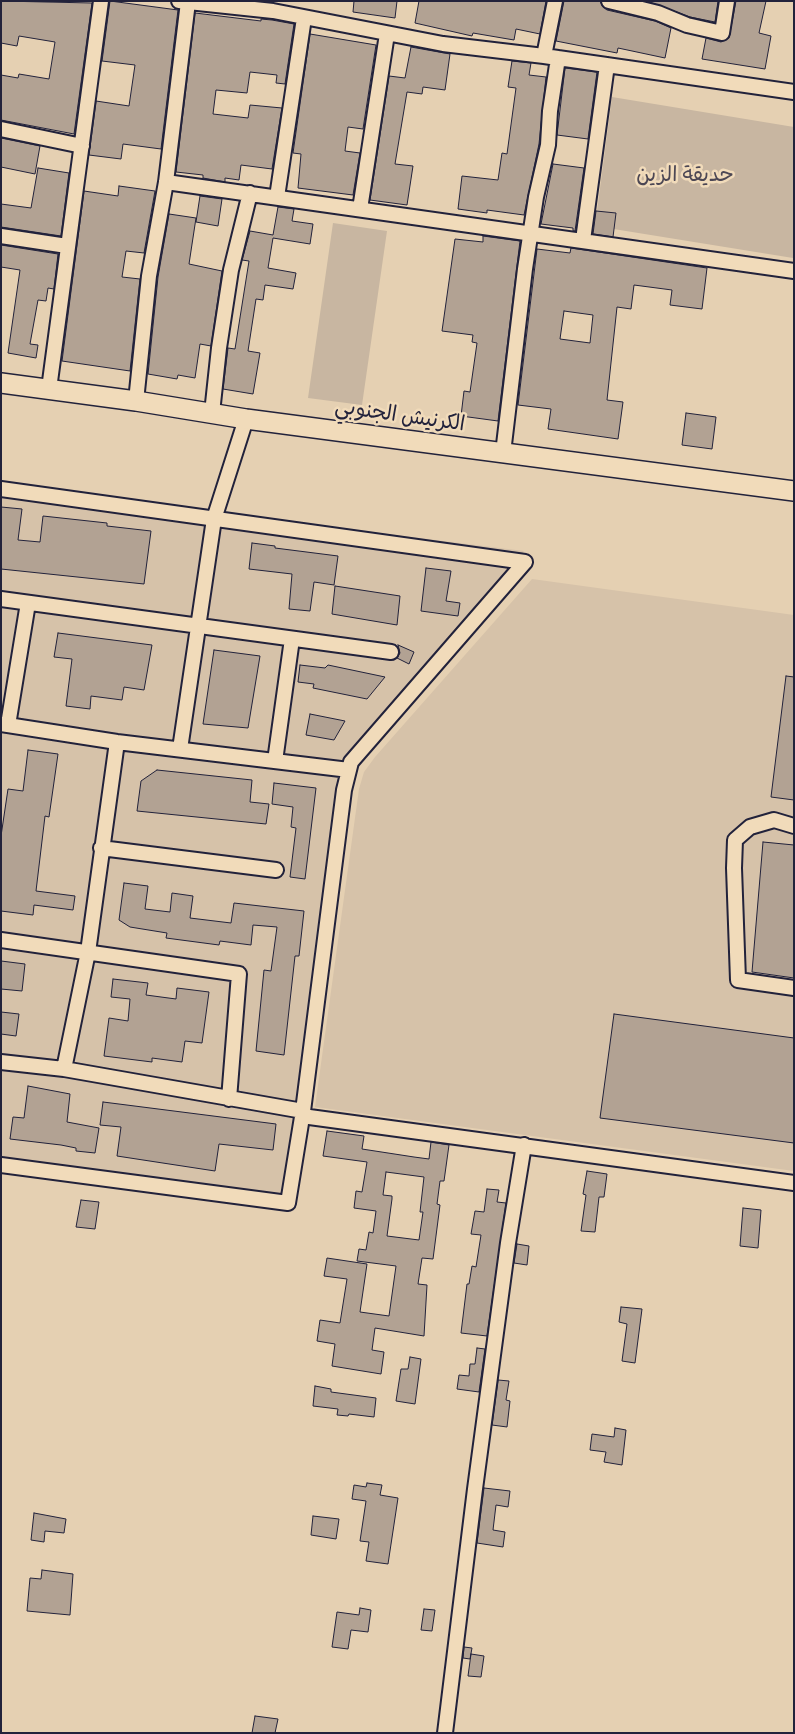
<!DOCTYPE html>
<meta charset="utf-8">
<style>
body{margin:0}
#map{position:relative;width:795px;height:1734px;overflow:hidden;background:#e5d0b2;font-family:Caveat,sans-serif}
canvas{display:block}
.frame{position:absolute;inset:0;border:2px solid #22223b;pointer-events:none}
</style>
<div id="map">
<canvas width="795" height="1734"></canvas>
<div class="frame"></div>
</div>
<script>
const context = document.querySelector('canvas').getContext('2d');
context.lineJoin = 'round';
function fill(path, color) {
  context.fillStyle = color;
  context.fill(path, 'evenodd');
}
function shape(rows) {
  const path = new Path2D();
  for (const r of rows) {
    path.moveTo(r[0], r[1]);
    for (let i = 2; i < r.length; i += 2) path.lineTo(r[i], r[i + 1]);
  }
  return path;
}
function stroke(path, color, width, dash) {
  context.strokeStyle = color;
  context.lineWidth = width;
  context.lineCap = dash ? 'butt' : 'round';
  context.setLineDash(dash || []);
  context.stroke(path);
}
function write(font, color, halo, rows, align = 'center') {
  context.font = font + ' Caveat,"Playpen Sans Arabic",sans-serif';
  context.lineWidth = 5;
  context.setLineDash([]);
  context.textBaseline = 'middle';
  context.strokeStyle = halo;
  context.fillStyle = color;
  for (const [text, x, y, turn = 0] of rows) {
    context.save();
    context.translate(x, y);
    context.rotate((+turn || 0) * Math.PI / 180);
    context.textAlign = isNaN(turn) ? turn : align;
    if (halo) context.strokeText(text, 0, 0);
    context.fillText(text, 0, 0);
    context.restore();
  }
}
fill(shape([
 [1,486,524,551,345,758,288,1203,1,1162],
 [532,579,794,615,794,1171,315,1107,359,789,364,772,375,757]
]), '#d6c2a9');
fill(shape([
 [612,97,794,127,793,258,595,226],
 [333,223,387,231,362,405,308,398]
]), '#c8b6a1');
const building = shape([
 [1,1,92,3,74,134,1,120,1,75,18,78,19,74,49,79,55,42,19,36,17,46,1,43,1,1],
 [110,1,178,10,161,149,123,144,121,159,89,155,96,101,129,106,135,65,102,61,110,1],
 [354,1,397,1,395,18,353,12,354,1],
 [419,1,546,1,540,34,516,29,514,40,473,33,472,36,415,23,419,1],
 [564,1,600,1,603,7,607,10,655,21,671,28,665,58,618,48,617,53,556,41,564,1],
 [647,1,718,1,715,22,690,17,647,1],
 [736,1,766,1,759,33,771,36,765,69,702,59,706,38,721,42,729,38,736,1],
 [195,13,261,21,261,19,272,20,294,24,285,84,276,83,277,75,250,72,247,93,216,90,213,114,248,118,250,105,282,108,272,169,241,165,239,180,225,178,225,182,203,178,203,175,176,172,195,13],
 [310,34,376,45,363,129,348,127,345,151,360,153,353,195,298,188,301,154,293,153,310,34],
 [411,47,450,54,445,90,423,87,422,94,407,92,395,164,413,166,407,205,370,200,389,76,405,78,411,47],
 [512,61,531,63,529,75,546,77,539,144,524,215,487,210,487,213,458,209,462,176,498,180,502,153,507,154,516,88,508,87,512,61],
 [565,68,597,72,588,139,557,135,565,68],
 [1,138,40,146,35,174,1,167,1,138],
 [553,164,584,168,575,231,573,231,573,228,541,224,553,164],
 [38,168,69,173,61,236,1,227,1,204,31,208,38,168],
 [119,186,155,191,144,253,126,251,122,277,140,279,130,371,62,361,84,191,118,196,119,186],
 [200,196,222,199,218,226,196,222,200,196],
 [278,207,294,209,292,221,313,224,310,244,273,238,268,268,296,273,293,289,265,285,263,300,256,299,248,351,260,353,253,394,223,389,228,348,235,349,249,261,242,260,250,231,273,235,278,207],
 [596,211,616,213,613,237,593,234,596,211],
 [169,214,196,218,189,264,222,271,211,346,200,344,195,378,178,375,177,379,148,374,158,277,169,214],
 [483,236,520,241,498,421,461,416,464,391,470,392,477,343,472,342,473,335,442,331,455,239,483,242,483,236],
 [1,245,58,254,54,289,48,288,46,301,38,300,30,344,38,345,36,358,8,353,20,270,1,267,1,245],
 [571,248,707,268,702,309,670,305,672,290,634,285,631,309,617,307,607,400,623,402,618,439,548,429,551,409,518,405,537,249,570,253,571,248],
 [564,311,593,315,590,343,560,339,564,311],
 [686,413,716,417,712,449,682,445,686,413],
 [1,507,22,509,18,540,40,542,43,516,107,523,107,526,151,531,144,584,1,569,1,507],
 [252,543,275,546,275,548,338,556,334,585,314,582,310,611,289,609,292,574,249,569,252,543],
 [426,568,451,571,446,601,460,603,458,616,421,611,426,568],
 [335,586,400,596,397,625,332,614,335,586],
 [58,633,152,645,144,690,124,687,122,700,91,696,90,709,66,706,72,659,54,657,58,633],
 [398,645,414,652,409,664,397,658,400,653,398,645],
 [214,650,260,656,248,728,203,724,214,650],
 [300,665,325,668,328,665,385,677,367,699,313,688,314,684,298,682,300,665],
 [786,676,794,677,794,800,771,797,786,676],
 [310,714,345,721,334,740,306,735,310,714],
 [28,750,58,754,49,817,45,816,36,891,75,896,73,910,34,905,33,915,1,911,1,836,8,789,23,791,28,750],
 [157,770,252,780,250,802,269,804,266,824,137,811,141,781,157,770],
 [274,783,316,788,305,879,290,877,296,828,291,827,293,807,272,804,274,783],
 [763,842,794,845,794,978,752,972,763,842],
 [124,883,148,886,145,909,170,912,172,893,193,896,190,918,231,923,234,903,304,911,299,956,295,956,284,1055,256,1051,264,970,271,971,277,927,253,925,251,945,220,941,219,945,166,938,167,933,130,927,119,920,124,883],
 [1,961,25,964,22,991,1,989,1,961],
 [113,979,148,983,146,995,176,999,177,988,209,992,202,1043,185,1041,182,1062,152,1058,152,1062,104,1056,109,1018,128,1021,130,999,111,997,113,979],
 [1,1012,19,1014,16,1036,1,1034,1,1012],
 [614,1014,794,1038,794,1143,600,1118,614,1014],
 [28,1086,70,1094,67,1122,99,1128,95,1153,76,1151,76,1148,61,1145,10,1139,13,1117,24,1118,28,1086],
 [103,1102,276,1124,273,1150,219,1144,215,1171,117,1156,121,1127,100,1125,103,1102],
 [327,1131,364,1136,362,1149,414,1157,429,1159,431,1142,449,1145,444,1181,440,1181,437,1204,440,1205,433,1259,422,1258,418,1284,427,1285,424,1336,375,1328,372,1350,384,1352,381,1374,332,1366,335,1344,317,1341,320,1320,340,1323,347,1279,324,1276,327,1258,367,1264,360,1312,389,1316,396,1266,357,1261,359,1249,366,1250,369,1232,373,1233,376,1211,354,1208,356,1191,362,1192,367,1162,323,1156,327,1131],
 [386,1172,424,1177,420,1212,423,1212,419,1240,387,1236,392,1199,392,1196,383,1195,386,1172],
 [587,1171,607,1174,604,1197,599,1197,595,1232,581,1231,586,1195,583,1194,587,1171],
 [487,1189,499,1190,497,1202,506,1203,487,1336,461,1333,467,1284,469,1284,472,1266,476,1267,481,1235,471,1234,475,1211,484,1212,487,1189],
 [81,1200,99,1202,95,1229,76,1227,81,1200],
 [743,1208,761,1210,758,1248,740,1246,743,1208],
 [517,1244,529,1246,527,1265,514,1263,517,1244],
 [621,1307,642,1309,635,1363,622,1361,627,1324,619,1322,621,1307],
 [477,1348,485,1349,479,1392,457,1389,459,1375,469,1376,470,1364,475,1364,477,1348],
 [410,1357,421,1359,415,1404,396,1401,401,1369,408,1369,410,1357],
 [498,1380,509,1381,506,1400,510,1401,507,1427,492,1425,498,1380],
 [315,1386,331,1389,331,1392,376,1398,374,1417,349,1414,348,1416,337,1415,338,1409,313,1406,315,1386],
 [615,1428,626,1430,622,1465,604,1462,606,1452,590,1450,592,1434,614,1437,615,1428],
 [367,1483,382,1485,380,1495,398,1498,388,1564,366,1561,369,1542,360,1541,366,1501,352,1499,354,1485,366,1487,367,1483],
 [484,1488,510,1491,508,1507,496,1505,493,1530,505,1532,503,1547,477,1543,484,1488],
 [34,1513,66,1519,64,1533,45,1531,44,1542,31,1540,34,1513],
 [313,1516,339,1519,336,1539,311,1535,313,1516],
 [42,1570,73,1574,70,1615,27,1611,30,1578,41,1579,42,1570],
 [360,1608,371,1610,368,1632,351,1630,348,1649,332,1647,337,1612,359,1615,360,1608],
 [424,1609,435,1610,432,1631,421,1630,424,1609],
 [464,1647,472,1648,470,1659,463,1658,464,1647],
 [471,1654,484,1656,481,1677,468,1676,471,1654],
 [255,1716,278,1719,275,1733,252,1733,255,1716]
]);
fill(building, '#b2a293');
stroke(building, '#22223b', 1);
const minor = shape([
 [179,1,273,11,443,44,544,56,794,92],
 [609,1,658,13,687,25,722,33,727,1],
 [544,56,555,1],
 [1,129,82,146],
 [166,182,794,271],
 [277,197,304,18],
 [360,209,387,34],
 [1,236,67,246],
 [583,240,607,65],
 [49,389,101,1],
 [136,401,149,276,166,182,188,2],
 [212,413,219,348,231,270,250,193],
 [503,453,525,269,536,197,548,145,550,111,558,58],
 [1,489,525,562],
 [1,599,391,652],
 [1,724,117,742,349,770],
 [8,725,28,603],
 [180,749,214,519,246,419],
 [275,761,292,639],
 [794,826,774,820,750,827,735,840,734,868,738,980,794,988],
 [101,848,276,870],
 [1,940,239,974,229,1099],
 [1,1062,64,1069,303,1111],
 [64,1069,88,952,117,742],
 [302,1116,794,1183],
 [1,1165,288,1203,303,1111,344,790,351,762,525,562],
 [445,1733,475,1489,508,1243,524,1145]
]);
const secondary = shape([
 [1,383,136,401,246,419,794,491]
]);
stroke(minor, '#22223b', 18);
stroke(secondary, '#22223b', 22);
stroke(minor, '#f1dbba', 14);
stroke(secondary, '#f1dbba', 19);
write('21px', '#4c4754', '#f1dbba', [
 ["حديقة الزين",685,175]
]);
write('21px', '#22223b', '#f1dbba', [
 ["الكرنيش الجنوبي",400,416,8]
]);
</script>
